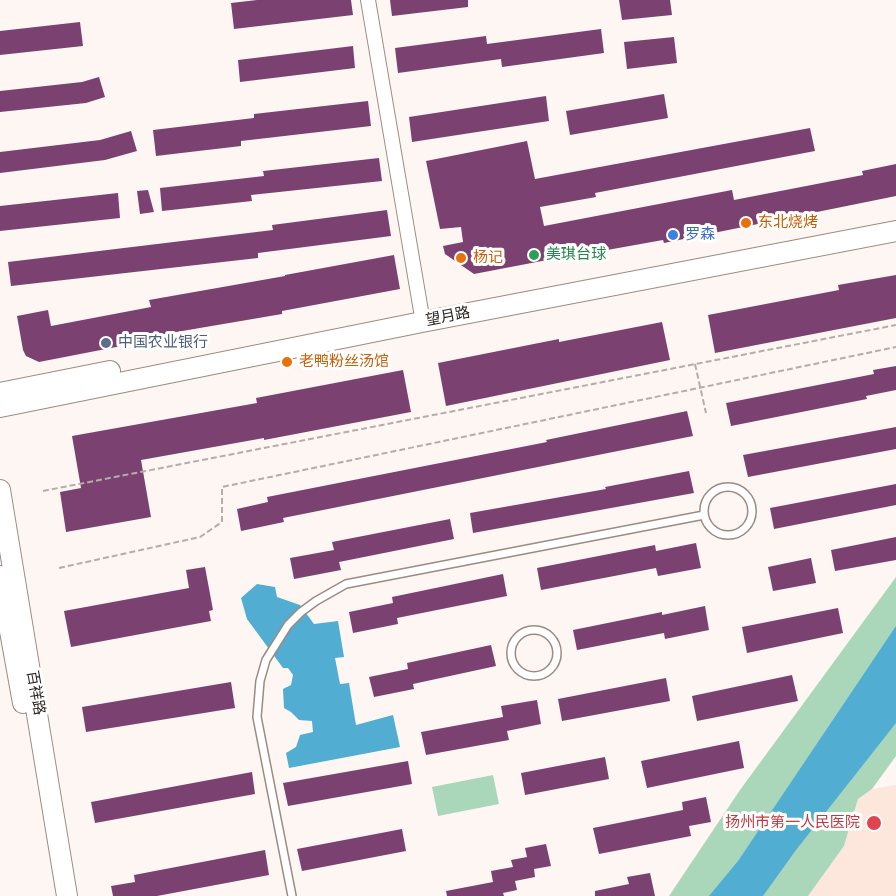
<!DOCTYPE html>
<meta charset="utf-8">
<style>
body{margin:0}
canvas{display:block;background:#fdf6f2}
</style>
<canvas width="896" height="896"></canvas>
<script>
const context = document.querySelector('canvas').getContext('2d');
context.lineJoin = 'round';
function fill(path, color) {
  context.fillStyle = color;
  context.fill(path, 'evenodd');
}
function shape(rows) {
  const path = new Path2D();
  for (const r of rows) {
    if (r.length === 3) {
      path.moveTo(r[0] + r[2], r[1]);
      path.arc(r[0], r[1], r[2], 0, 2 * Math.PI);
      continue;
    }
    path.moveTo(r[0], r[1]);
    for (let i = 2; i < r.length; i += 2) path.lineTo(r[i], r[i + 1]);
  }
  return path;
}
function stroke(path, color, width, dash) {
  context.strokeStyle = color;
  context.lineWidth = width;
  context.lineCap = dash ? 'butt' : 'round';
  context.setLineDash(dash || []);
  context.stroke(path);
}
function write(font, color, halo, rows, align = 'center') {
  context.font = font + ' "DM Sans","Noto Sans SC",sans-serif';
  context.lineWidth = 6;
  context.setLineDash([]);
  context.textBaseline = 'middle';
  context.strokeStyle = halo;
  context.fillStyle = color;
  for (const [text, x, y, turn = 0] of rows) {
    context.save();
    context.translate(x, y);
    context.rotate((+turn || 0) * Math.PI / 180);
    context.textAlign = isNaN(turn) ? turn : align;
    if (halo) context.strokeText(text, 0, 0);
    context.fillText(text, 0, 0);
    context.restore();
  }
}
fill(shape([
 [896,785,896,896,808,896,844,846,858,799,872,789]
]), '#fde7dd');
fill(shape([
 [896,577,896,756,872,789,858,799,844,846,808,896,669,896,740,790],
 [493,775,499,804,438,816,432,787]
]), '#aad7ba');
fill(shape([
 [257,584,275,587,277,597,300,605,314,624,338,621,344,657,335,658,340,684,349,683,356,725,393,715,400,747,289,768,286,753,296,747,300,735,313,732,312,721,299,720,291,712,284,708,283,689,291,685,293,675,288,668,283,668,247,619,241,598],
 [896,626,896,723,796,850,763,896,709,896,738,861]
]), '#52add2');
fill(shape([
 [257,0,351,0,353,15,234,29,231,3],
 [390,0,468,0,468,7,392,16],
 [619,0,670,0,672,15,622,20],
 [80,22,83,46,0,55,0,31],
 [601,29,604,53,502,67,501,59,398,73,395,48,486,36,487,44],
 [674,37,677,63,627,69,624,42],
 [353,46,355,68,240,82,238,60],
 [99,77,105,97,86,103,0,112,0,91,82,82],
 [664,94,668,118,570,135,566,111],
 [546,96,549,121,412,142,409,117],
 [368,101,371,126,241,141,241,146,156,156,153,130,254,118,254,114],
 [810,128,815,151,595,193,596,197,540,207,544,226,732,190,734,200,863,175,862,171,896,164,896,196,664,243,663,240,568,257,568,256,474,274,445,254,443,246,463,242,461,227,440,229,426,161,527,141,535,179],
 [131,131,137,151,105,160,0,173,0,152,100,140],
 [379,158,382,181,251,195,252,201,162,211,160,188,264,176,263,171],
 [148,190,154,212,140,214,137,191],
 [118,193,120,218,0,231,0,206],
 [387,210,391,236,258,253,258,258,11,286,8,262,273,230,272,225],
 [394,255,400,289,282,311,282,314,147,337,147,341,39,362,26,356,23,350,17,316,48,310,51,326,151,307,149,300,285,276,285,275],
 [896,275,896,318,715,353,708,315,839,290,838,285],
 [662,322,670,360,446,406,438,363,559,339,559,342],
 [896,366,896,390,866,396,867,399,731,426,726,403,874,374,873,370],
 [403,370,411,412,264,440,264,438,141,460,151,517,66,532,60,492,81,488,72,436,257,403,256,398],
 [687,411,693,436,283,518,284,522,241,531,237,509,268,502,267,497,547,442,546,440],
 [896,427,896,449,748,477,743,455],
 [689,471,694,493,473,533,470,513,606,489,605,487],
 [896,484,896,505,774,529,770,508],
 [450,519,454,539,339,562,341,570,294,579,290,558,334,550,332,542],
 [896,537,896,560,835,571,831,550],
 [696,543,701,568,658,576,656,568,541,590,537,568,655,545,656,551],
 [811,558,816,583,773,591,768,567],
 [205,567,213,610,209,611,211,621,71,647,64,611,189,588,186,570],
 [503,574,507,596,397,618,398,624,353,633,349,612,393,603,392,597],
 [705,606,709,630,665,639,664,633,577,650,573,630,662,612,662,615],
 [838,608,843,633,747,653,742,627],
 [491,645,496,666,413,684,414,689,374,697,369,677,408,669,407,663],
 [792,675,798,701,697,721,692,696],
 [666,678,670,701,562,721,558,699],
 [231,682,235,708,86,732,82,707],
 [537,700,541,724,507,731,509,740,426,755,421,732,503,717,501,706],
 [739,741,744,768,647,788,641,761],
 [605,757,609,779,525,795,521,773],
 [408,761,412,784,288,806,283,783],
 [252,772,255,794,95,823,91,802],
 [706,797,711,822,689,826,691,836,599,854,593,828,683,810,682,802],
 [402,829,406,851,302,871,297,849],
 [546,844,551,866,534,869,535,877,515,881,517,890,503,893,504,896,447,896,446,891,493,882,491,871,513,867,511,860,527,857,525,848],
 [265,850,269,875,157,896,113,896,111,886,135,882,134,875],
 [650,873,655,896,595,896,595,891,629,884,627,877]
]), '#7b4271');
const lane = shape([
 [728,511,24],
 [534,653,23],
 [292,896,257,717,260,681,266,660,288,625,301,612,316,601,346,584,704,515]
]);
const street = shape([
 [368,0,421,311]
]);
const secondary = shape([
 [0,393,110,371],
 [0,407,422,322,896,231],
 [0,490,67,896],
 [0,576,23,703]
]);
stroke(lane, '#9c8b82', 10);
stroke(street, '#9c8b82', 16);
stroke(secondary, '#9c8b82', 22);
stroke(shape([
 [695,364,706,413],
 [43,491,896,325],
 [59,568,200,537,222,522,222,487,896,347]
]), '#b4ada9', 2, [6, 3]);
stroke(lane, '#fff', 7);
stroke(street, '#fff', 14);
stroke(secondary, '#fff', 20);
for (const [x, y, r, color] of [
 [746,223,6,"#e8710a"],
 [673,235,6,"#3f7fe0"],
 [534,255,6,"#2e9e5b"],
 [461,258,6,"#e8710a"],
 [106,343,6,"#5c6f8a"],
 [287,362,6,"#e8710a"],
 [874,823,8,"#e0444e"]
]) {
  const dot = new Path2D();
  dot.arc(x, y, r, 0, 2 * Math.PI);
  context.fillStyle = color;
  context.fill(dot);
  stroke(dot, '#fff', 2);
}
write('15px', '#c56008', '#fff', [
 ["东北烧烤",758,223],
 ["杨记",473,258],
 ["老鸭粉丝汤馆",299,362]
], 'left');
write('15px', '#366cbe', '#fff', [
 ["罗森",685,235]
], 'left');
write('15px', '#27864d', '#fff', [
 ["美琪台球",546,255]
], 'left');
write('15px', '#2c2522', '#fff', [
 ["望月路",448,317,-11],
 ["百祥路",35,693,80]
]);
write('15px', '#4e5e75', '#fff', [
 ["中国农业银行",118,343]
], 'left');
write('15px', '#be3a42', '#fff', [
 ["扬州市第一人民医院",860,823]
], 'right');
</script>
